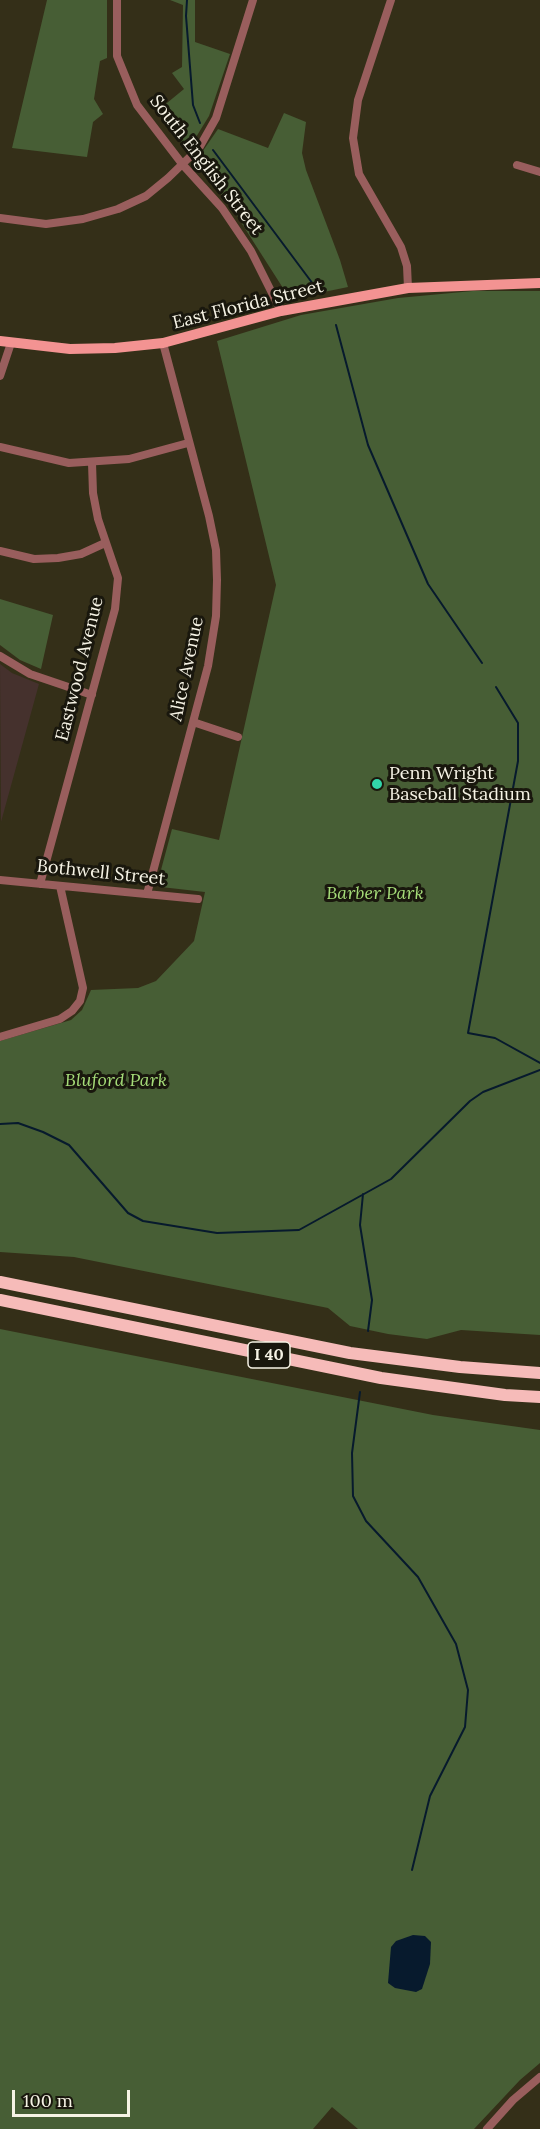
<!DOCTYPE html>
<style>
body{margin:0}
#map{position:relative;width:540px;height:2129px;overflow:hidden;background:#342f18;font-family:Lora,serif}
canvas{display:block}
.scale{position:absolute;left:12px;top:2090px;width:118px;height:27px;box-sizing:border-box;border:3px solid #f6f3e5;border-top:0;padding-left:8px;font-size:18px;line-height:21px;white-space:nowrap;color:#f6f3e5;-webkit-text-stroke:4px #19170d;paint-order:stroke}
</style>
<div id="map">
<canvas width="540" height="2129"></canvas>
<div class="scale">100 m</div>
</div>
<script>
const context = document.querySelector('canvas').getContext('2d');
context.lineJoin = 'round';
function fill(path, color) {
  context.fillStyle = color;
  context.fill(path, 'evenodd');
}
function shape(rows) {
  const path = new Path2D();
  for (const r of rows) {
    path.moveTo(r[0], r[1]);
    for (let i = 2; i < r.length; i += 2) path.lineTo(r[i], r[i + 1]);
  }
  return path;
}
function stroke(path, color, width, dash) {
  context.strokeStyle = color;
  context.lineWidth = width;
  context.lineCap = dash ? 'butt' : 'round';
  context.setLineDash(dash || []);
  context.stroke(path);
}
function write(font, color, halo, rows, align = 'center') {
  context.font = font + ' Lora,serif';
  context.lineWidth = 6;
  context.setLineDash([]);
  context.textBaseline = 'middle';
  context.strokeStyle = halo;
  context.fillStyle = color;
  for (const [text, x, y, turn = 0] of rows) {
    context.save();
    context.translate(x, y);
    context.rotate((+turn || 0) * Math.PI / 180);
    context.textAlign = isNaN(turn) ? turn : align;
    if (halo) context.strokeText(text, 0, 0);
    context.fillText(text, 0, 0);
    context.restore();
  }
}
fill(shape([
 [0,664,12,673,39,684,1,822]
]), '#45312d');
fill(shape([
 [47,0,107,0,107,58,100,61,94,99,103,114,93,122,87,157,12,148],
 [170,0,195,0,195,42,230,54,209,116,193,142,185,147,156,112,184,89,172,73,182,67,183,5],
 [284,113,306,122,302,153,306,170,340,260,348,287,290,299,235,213,196,161,218,129,268,148],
 [473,291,540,291,540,1335,461,1330,427,1339,388,1334,350,1326,328,1308,74,1257,0,1252,0,1041,71,1020,82,1010,91,990,138,988,156,981,194,941,205,892,161,887,158,881,172,829,219,840,276,585,217,341,301,315,398,298],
 [0,599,53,615,41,669,20,660,0,645],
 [0,1329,433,1415,540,1430,540,2063,520,2080,474,2129,358,2129,332,2107,313,2129,0,2129]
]), '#475e35');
fill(shape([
 [413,1935,425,1936,431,1942,430,1964,422,1989,416,1992,395,1988,388,1983,391,1947,396,1941]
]), '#071a2d');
stroke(shape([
 [187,0,186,16,193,105,200,123],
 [213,150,313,284],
 [336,325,368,445,428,584,482,663],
 [496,687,518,723,518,761,468,1033,495,1038,540,1063],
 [0,1124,18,1123,43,1132,69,1145,128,1213,143,1221,217,1233,299,1230,391,1179,470,1101,483,1092,540,1070],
 [363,1194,360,1225,372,1300,368,1331],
 [360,1392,352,1453,353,1496,366,1521,418,1577,456,1644,468,1690,465,1727,430,1796,412,1870]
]), '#071a2d', 2);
stroke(shape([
 [117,0,117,56,137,105,183,165,222,208,251,251,281,311],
 [391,0,358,100,353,138,359,174,401,247,407,266,408,288],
 [517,165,540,172],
 [0,218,46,224,83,219,118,209,146,196,168,178,199,148,216,118,253,0],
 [0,376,11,343],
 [0,447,69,463,129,459,188,443],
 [0,551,34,559,58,558,81,554,105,543],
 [0,656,30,674,92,695],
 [193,722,238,737],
 [0,880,198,899],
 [40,884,115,609,118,578,98,519,93,493,92,463],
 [147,894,208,666,216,616,217,580,216,550,209,516,163,343],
 [0,1037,60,1019,72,1011,80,1001,83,988,60,886],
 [487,2129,513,2100,540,2077]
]), '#995e5d', 8);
stroke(shape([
 [0,341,70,349,115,348,163,343,281,311,408,288,540,283]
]), '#f39392', 10);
stroke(shape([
 [0,1282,350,1353,460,1367,540,1373],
 [0,1300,381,1378,505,1395,540,1397]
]), '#f6bbb9', 12);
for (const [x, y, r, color] of [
 [377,784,6,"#32d4a9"]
]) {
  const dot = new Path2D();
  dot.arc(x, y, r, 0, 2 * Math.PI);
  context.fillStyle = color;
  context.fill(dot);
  stroke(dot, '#19170d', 2);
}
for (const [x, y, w] of [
 [269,1355,42]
]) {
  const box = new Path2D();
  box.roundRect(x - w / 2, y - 13, w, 26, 4.5);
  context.fillStyle = '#19170d';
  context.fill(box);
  stroke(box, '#f6f3e5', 1.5);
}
write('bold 16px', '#f6f3e5', null, [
 ["I 40",269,1355]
]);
write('18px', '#f6f3e5', '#19170d', [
 ["South English Street",206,165,52],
 ["East Florida Street",248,305,-14],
 ["Eastwood Avenue",80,669,-76],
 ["Alice Avenue",187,669,-78],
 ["Bothwell Street",101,873,6]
]);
write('18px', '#f6f3e5', '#19170d', [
 ["Penn Wright",389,774],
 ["Baseball Stadium",389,795]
], 'left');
write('italic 18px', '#a5dc78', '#19170d', [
 ["Barber Park",375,894],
 ["Bluford Park",116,1081]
]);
</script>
